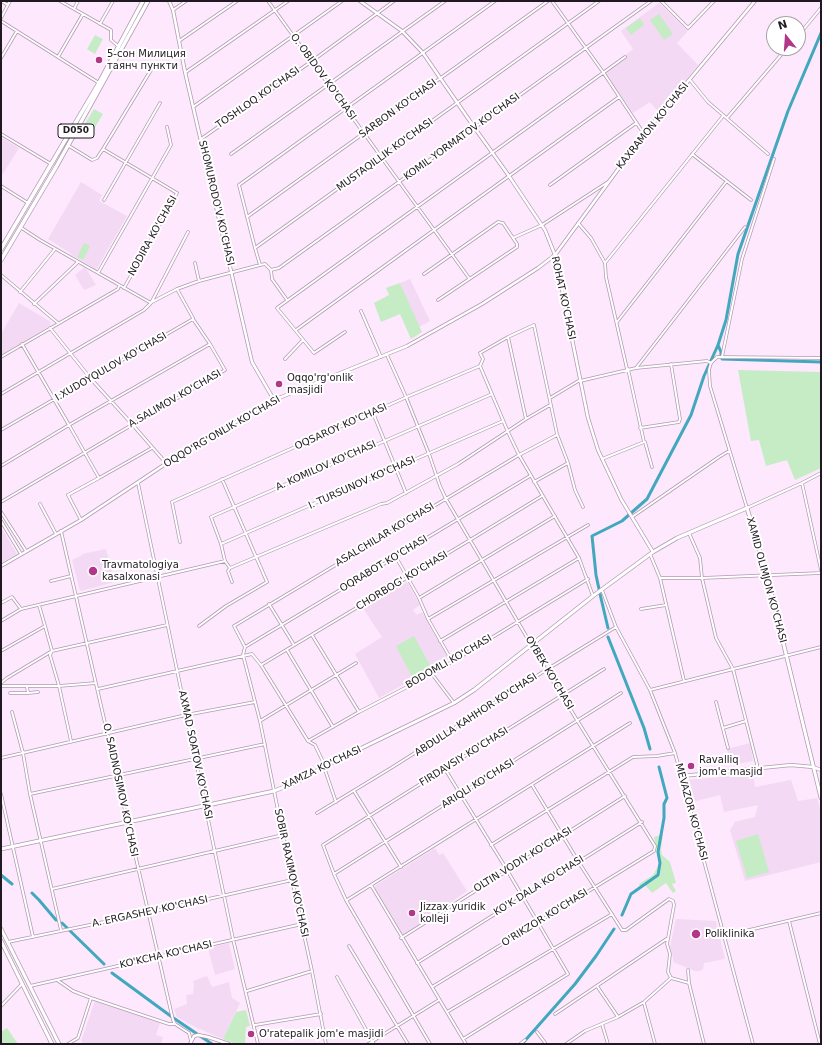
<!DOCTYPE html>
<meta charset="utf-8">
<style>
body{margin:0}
#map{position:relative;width:822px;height:1045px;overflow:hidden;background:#fee8fe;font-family:"DejaVu Sans",sans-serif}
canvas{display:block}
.frame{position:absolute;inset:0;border:2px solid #211921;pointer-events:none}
.north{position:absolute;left:766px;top:16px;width:40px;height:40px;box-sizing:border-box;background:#fff;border:1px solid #a6a3a6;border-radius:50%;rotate:343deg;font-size:11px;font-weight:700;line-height:16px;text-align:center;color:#211921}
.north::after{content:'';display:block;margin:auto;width:14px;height:18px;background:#b23789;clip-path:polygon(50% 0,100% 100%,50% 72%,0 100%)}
</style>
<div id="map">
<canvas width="822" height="1045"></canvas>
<div class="frame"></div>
<div class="north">N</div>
</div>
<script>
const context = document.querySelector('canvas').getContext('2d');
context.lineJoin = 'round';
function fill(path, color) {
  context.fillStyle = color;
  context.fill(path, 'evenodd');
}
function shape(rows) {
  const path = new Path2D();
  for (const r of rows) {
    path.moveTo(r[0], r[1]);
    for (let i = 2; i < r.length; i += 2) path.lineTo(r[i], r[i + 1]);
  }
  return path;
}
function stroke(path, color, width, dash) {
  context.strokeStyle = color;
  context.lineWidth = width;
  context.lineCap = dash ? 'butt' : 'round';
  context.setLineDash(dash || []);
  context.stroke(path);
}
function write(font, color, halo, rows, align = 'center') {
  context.font = font + ' "DejaVu Sans",sans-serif';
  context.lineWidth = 4;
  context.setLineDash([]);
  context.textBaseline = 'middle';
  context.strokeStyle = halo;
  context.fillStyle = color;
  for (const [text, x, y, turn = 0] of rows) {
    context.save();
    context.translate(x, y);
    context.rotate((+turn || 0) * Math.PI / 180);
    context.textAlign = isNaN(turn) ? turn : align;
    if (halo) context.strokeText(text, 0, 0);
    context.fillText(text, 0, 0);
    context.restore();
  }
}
fill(shape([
 [659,3,688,31,677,43,698,65,659,113,650,102,633,113,605,73,627,58,624,56,633,49,621,31],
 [1,137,19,148,1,177],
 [81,182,102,195,99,201,127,216,96,270,70,254,70,253,48,239],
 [85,267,96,285,84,290,75,275],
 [410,279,430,321,419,327,400,283],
 [19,303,51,322,50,326,1,355,1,334],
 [1,527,17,554,1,563],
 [106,549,115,582,80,591,72,560,82,555,82,554],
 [407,582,420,605,413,610,417,615,422,612,449,659,379,698,355,654,382,637,363,608],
 [750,743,753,761,732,765,727,749],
 [751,774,751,778,754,779,755,787,791,780,798,801,817,798,821,811,821,862,745,881,730,830,734,824,734,822,755,817,758,805,724,812,720,795,692,802,688,780],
 [435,848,439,855,443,853,467,891,403,936,375,888,375,886],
 [676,919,716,921,725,959,704,963,703,969,700,971,695,971,673,962,673,957,670,947],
 [229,943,235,969,215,975,208,948],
 [207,976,212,987,229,982,232,998,240,1003,223,1039,197,1028,177,1017,174,1009,187,1004,186,995,193,994,194,986,193,981],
 [95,1001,160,1023,156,1035,163,1037,161,1044,84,1044,81,1041]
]), '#f4d9f5');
fill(shape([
 [659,14,673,34,664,40,650,20],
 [640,18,644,25,631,35,626,28],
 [95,35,103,39,95,54,87,49],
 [94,109,103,114,92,132,83,127],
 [84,243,90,246,83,260,77,257],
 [400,283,422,332,411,339,400,314,381,322,374,303,389,295,386,288],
 [738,370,821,372,821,468,795,480,787,460,766,466,759,440,751,441],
 [414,636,431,667,412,677,396,646],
 [663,834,661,849,662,855,670,862,676,883,672,884,676,891,673,893,666,883,652,893,645,885,640,888,639,884,653,875,657,868,659,863,654,837],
 [758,834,769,872,747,878,736,841],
 [246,1010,250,1026,246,1027,245,1044,236,1044,223,1039,236,1012],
 [7,1028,18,1044,1,1044,1,1032]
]), '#c5ecc4');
stroke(shape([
 [718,345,721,352,721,356],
 [722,359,821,362],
 [599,589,596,575,592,536,622,521,647,499,691,415,704,376,718,345,726,320,738,254,788,111,821,33],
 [600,594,608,628],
 [608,637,644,728,650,749],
 [1,875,12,884],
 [32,893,39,900,56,920],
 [622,915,631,894,658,875,660,863,658,852,664,818,664,804,667,798,659,767],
 [62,923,104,964],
 [112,973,172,1017,212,1044],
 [522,1044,575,984,596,956,614,929]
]), '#41a8bd', 3);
const minor = shape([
 [1,1,8,5],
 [60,1,111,30,111,40,118,46],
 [268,1,469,278],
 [552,1,603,72,644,134],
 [661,1,688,28,714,1],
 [74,9,78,1],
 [173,10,186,1],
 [1,18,10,1],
 [1,21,99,83],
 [100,24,113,1],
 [798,36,821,8],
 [179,41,237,1],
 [58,57,83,14],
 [1,58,17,31],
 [186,72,288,1],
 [690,80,708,102,768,154],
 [193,107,342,1],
 [727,118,787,48],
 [1,134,51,164],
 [201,139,312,61,394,1],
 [69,146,92,160,97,158,103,149,177,193,124,288],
 [103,149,151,70],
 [231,154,445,1],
 [692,154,751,200],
 [550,185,636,123],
 [1,186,28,203],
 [104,200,160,103],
 [247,217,548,1],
 [578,223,591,238,605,263,606,277,627,369],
 [20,227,40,240,151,303],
 [513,238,542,225,608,182],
 [255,248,239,185,495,1],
 [195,263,199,281],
 [605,263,723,116],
 [260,265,265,264,271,270,272,279,287,300],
 [271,270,279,268,651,1],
 [98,273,171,145,167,127],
 [424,274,498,222,503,223,517,244,517,247,438,300],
 [1,275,58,323],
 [177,289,199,281,260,265,255,248,599,1],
 [20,292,55,249],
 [152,302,177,289,193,318],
 [34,304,78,262],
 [361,311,381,357],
 [617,322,726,182],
 [50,328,91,379,132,424,166,463],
 [296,330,434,230,619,97],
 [345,332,314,353,277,308,625,57],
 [508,337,526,419],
 [387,355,406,397,429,454,440,486,446,499,546,670,655,846,654,851,432,987],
 [1,357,118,289,119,286],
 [722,357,742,259,774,159],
 [821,358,717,357,711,363,709,370,710,386,747,508,802,483,821,473],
 [285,359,303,340],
 [480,366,508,432,519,455,579,558,593,596],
 [636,368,745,227],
 [628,369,644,442],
 [580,381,636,368,707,361,711,363],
 [1,394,144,310,151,303,188,232],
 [550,398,580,380],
 [373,413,406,493],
 [640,428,679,422,680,419,671,364],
 [1,430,193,319,210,344],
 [602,459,644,442,645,442,652,467],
 [1,466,69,425,99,478,68,495,81,520],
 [99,478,152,448],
 [534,482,568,463],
 [138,483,233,939,258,1044],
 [802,483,821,570],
 [1,502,225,370,210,344,69,425,22,344],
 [40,504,56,534],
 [1,512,26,551],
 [632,517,719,457,729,451],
 [1,521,21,554],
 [61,531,173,1020,175,1024,189,1033,191,1041],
 [689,533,700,558,702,578,716,638,733,669,758,768],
 [180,542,172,502,409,396,480,366,483,359,480,353,508,337,534,325,557,434,568,463,575,490,583,507],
 [221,544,503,421],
 [650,554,660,578,684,681],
 [396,557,419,598,428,619,452,661],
 [230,568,225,561,221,544,211,517,492,394],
 [230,568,381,504,387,503,458,464,526,419,550,405],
 [230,568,228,571,232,582],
 [660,578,702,578,821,573],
 [51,581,71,576],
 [602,590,616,627,650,690,675,753,753,1044],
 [419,598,555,516],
 [1,603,12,597,21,609],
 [269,604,294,645],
 [39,605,45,626],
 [641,609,666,605],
 [428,619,588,525],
 [1,621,21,609,225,561],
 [199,626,226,606,267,582,222,479],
 [312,635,359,712],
 [440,641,579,558],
 [245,647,234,626,519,455,557,435],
 [287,650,333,727],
 [1,651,45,626,52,651,50,655,59,686,71,741],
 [261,665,470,540,542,496],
 [432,674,454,703],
 [1,683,7,678,52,651,167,625],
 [1,686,59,686,96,683],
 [98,689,252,654,261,665,308,741,315,745,325,766],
 [650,690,821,647],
 [10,693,28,693,27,687],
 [28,693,38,692],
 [716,702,728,748],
 [12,712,23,753,30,794,61,930],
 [260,721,356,663],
 [723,728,746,721],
 [308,741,359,712,432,674,588,579],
 [1,758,186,715,255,702],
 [324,767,336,802],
 [445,769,507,870,568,974,463,1039],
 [532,785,578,861,622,930,626,930,669,899,673,901,674,905,667,944,670,954,668,972,671,978],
 [354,791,401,867],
 [1,794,33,937],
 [30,794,265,744],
 [317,813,391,768,546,670,616,627],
 [491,845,633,757,657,756,675,753],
 [334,874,621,693],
 [371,885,466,1044],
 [52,889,283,835],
 [347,900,630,723],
 [789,921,820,1044],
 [724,936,821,913],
 [401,938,625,796],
 [8,942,147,913,292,880],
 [349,946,408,1044],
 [417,963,642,822],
 [688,970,689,983,704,1044],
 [337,977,374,1044],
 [57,980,73,991,91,998,169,1024,175,1024],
 [30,986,302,924],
 [597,986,618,1017],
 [247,991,312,971],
 [644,1003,655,1044],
 [1,1006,22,984],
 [447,1012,612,914],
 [555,1014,668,938],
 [602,1024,608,1044],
 [255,1025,321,1014],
 [537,1032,546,1044],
 [68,1044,78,1038,91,998],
 [326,1044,312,971,292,880,260,721,243,655,245,647,530,476],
 [368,1044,439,1000],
 [430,1044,346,900,334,874,323,845,604,669],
 [520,1044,525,1040],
 [566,1044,585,1031,618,1017,644,1002,671,978,689,983]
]);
const tertiary = shape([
 [169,1,173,10,185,72,252,362,274,400],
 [360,1,402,31,423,53,474,127,509,176,545,230,555,255,588,418,598,450,621,499,653,552],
 [1,566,81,520,182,453,274,400,407,346,482,304,538,268,555,255,644,134,755,1],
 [682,776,791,765,813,767,821,770],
 [190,1044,194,1036,198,1035,208,1037,229,1044]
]);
const secondary = shape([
 [1,849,274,791,297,782,325,766,454,703,474,690,593,596,653,552,677,538,747,508,767,576,821,798],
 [1,929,59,1044],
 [1,941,52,1044]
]);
const primary = shape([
 [1,249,99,83,143,1],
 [1,260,56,167,148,1]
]);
stroke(minor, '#b09bb0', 3.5);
stroke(tertiary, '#b09bb0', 4);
stroke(secondary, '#b09bb0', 4.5);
stroke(primary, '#b09bb0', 5);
stroke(minor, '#fff', 2);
stroke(tertiary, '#fff', 2.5);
stroke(secondary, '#fff', 3);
stroke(primary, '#fff', 3.5);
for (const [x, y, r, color] of [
 [99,60,4,"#b23789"],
 [279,384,4,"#b23789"],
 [93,571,5,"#b23789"],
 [691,766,4,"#b23789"],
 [412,913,4,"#b23789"],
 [696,934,5,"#b23789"],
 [251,1034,4,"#b23789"]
]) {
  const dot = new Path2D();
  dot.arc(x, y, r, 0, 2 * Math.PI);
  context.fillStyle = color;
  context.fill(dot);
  stroke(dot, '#fff', 1.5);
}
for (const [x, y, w] of [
 [76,131,36]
]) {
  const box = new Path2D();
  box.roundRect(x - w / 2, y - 7, w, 14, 3);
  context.fillStyle = '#fff';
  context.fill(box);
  stroke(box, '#211921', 1);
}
write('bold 9px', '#211921', null, [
 ["D050",76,131]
]);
write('10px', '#211921', '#fff', [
 ["5-сон Милиция",107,54],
 ["таянч пункти",107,66],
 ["Oqqo'rg'onlik",287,378],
 ["masjidi",287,390],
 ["Travmatologiya",102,565],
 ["kasalxonasi",102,577],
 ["Ravalliq",699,760],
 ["jom'e masjid",699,772],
 ["Jizzax yuridik",420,907],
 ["kolleji",420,919],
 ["Poliklinika",705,934],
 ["O'ratepalik jom'e masjidi",259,1034]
], 'left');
write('10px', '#211921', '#fff', [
 ["O. OBIDOV KO'CHASI",323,77,54],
 ["TOSHLOQ KO'CHASI",258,98,-35],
 ["SARBON KO'CHASI",398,109,-36],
 ["KAXRAMON KO'CHASI",653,126,-51],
 ["KOMIL YORMATOV KO'CHASI",462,137,-36],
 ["MUSTAQILLIK KO'CHASI",385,155,-36],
 ["SHOMURODO'V KO'CHASI",216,203,77],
 ["NODIRA KO'CHASI",153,236,-61],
 ["ROHAT KO'CHASI",563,298,78],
 ["I.XUDOYQULOV KO'CHASI",111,367,-30],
 ["A.SALIMOV KO'CHASI",175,399,-30],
 ["OQSAROY KO'CHASI",341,427,-24],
 ["OQQO'RG'ONLIK KO'CHASI",222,432,-30],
 ["A. KOMILOV KO'CHASI",326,466,-24],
 ["I. TURSUNOV KO'CHASI",362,483,-24],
 ["ASALCHILAR KO'CHASI",385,535,-31],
 ["OQRABOT KO'CHASI",384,564,-31],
 ["XAMID OLIMJON KO'CHASI",766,580,75],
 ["CHORBOG' KO'CHASI",402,581,-31],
 ["BODOMLI KO'CHASI",449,662,-30],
 ["OYBEK KO'CHASI",549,673,59],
 ["ABDULLA KAHHOR KO'CHASI",476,715,-33],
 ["AXMAD SOATOV KO'CHASI",195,755,78],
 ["FIRDAVSIY KO'CHASI",464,757,-32],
 ["XAMZA KO'CHASI",322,768,-26],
 ["ARIQLI KO'CHASI",478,784,-32],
 ["O. SAIDNOSIMOV KO'CHASI",120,790,78],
 ["MEVAZOR KO'CHASI",691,812,75],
 ["OLTIN VODIY KO'CHASI",523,860,-32],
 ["SOBIR RAXIMOV KO'CHASI",291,873,78],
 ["KO'K DALA KO'CHASI",539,886,-32],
 ["A. ERGASHEV KO'CHASI",150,912,-12],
 ["O'RIKZOR KO'CHASI",545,918,-32],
 ["KO'KCHA KO'CHASI",166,955,-13]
]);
</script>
